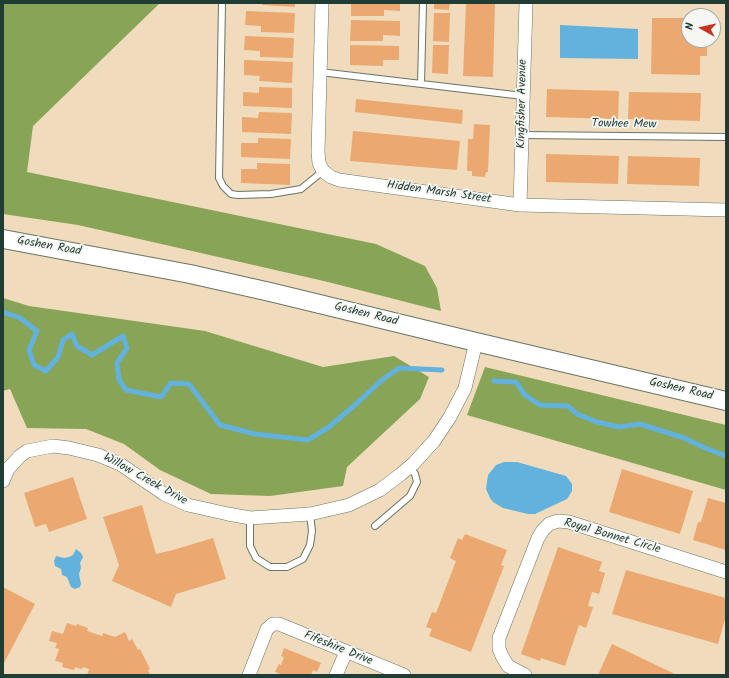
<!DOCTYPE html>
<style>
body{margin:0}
#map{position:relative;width:729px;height:678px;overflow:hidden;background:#f0dcbc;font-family:Kalam,sans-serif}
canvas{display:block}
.frame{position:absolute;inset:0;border:4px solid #1f3d34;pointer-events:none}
.north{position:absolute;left:681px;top:8px;width:40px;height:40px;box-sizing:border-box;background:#f6f6f2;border:1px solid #a0aca6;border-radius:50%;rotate:278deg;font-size:11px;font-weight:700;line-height:16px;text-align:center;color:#1f3d34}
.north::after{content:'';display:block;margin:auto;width:14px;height:18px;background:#c8321e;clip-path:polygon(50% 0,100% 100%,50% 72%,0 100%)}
</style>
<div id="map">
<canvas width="729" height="678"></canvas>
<div class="frame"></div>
<div class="north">N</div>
</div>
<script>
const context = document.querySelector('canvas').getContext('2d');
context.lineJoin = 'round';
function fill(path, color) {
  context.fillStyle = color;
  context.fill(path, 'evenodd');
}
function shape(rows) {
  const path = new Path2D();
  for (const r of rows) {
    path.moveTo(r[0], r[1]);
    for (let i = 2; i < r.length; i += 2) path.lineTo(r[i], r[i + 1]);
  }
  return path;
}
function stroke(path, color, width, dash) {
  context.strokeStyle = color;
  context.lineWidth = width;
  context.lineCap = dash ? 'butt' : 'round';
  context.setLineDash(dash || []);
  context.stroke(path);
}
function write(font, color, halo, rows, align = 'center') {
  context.font = font + ' Kalam,sans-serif';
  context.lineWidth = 3.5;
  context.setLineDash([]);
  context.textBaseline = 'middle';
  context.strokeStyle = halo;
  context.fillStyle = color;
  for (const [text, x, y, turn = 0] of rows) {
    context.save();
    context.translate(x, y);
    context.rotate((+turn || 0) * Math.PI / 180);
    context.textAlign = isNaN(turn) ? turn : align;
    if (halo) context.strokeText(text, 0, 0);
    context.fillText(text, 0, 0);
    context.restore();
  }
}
fill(shape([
 [3,3,160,3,33,126,27,172,376,244,425,266,437,288,441,311,328,282,78,225,3,214],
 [3,298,29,306,205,331,323,367,394,356,429,377,420,399,347,467,343,486,270,496,211,494,160,470,124,444,86,429,27,428,10,389,3,391],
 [485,367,726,425,726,490,467,415]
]), '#87a457');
fill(shape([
 [560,25,638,29,638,59,560,58],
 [504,462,517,462,566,476,572,484,572,491,567,499,535,514,528,514,503,508,493,502,490,498,486,489,488,475,496,465],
 [76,549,81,553,83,557,80,563,81,568,79,574,81,584,80,587,75,589,71,587,67,577,62,575,61,569,55,566,54,561,56,556,64,558,69,557,73,555]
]), '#62b2dd');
stroke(shape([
 [3,312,20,318,37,331,29,350,34,365,46,371,58,357,63,340,72,334,77,346,92,355,123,336,127,348,117,363,119,380,126,390,161,397,171,383,189,384,220,425,255,434,308,440,329,427,357,403,382,380,399,368,442,370],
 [494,381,516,382,525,395,540,405,568,406,577,414,597,422,619,427,640,424,684,438,705,448,726,456]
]), '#62b2dd', 5);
fill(shape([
 [262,3,295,3,295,7,262,5],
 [351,3,400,3,400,11,384,10,384,16,351,16],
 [434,3,450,3,449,10,434,9],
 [466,3,495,3,493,77,463,76],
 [246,11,295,13,294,33,261,32,261,26,245,25],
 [434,13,450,13,449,42,433,41],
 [652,18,689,18,689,40,707,40,707,56,700,56,700,75,651,74],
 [351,20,400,21,400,36,383,35,383,41,350,41],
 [245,36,294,38,293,58,260,57,260,51,244,50],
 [350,45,399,46,399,60,383,60,383,66,350,65],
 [433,45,449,45,448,74,432,73],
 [244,60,293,62,292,83,259,81,260,76,244,75],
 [259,87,292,88,292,108,243,106,243,92,259,93],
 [547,89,619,91,618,119,546,117],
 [629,92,701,93,700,121,628,119],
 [356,99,463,110,462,124,355,112],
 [259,112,292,113,291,134,242,132,242,117,258,118],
 [474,124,490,125,488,172,486,172,485,177,472,176,472,171,467,171,468,139,473,139],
 [353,131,460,141,457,170,350,161],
 [258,138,291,139,290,159,241,157,241,143,258,143],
 [546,154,619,156,618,184,546,182],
 [628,156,700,158,699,186,627,184],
 [257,163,290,164,290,185,241,183,241,169,257,169],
 [622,469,693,491,680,534,609,512],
 [73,477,87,519,49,532,46,524,35,527,24,493],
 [708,498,726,503,726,550,693,540,698,522,701,522],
 [142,505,156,554,173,550,213,538,226,579,176,594,171,607,112,581,119,565,103,517],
 [465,534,507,550,501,565,504,566,471,652,429,636,432,629,426,627,432,612,436,613,456,561,450,558,458,538,462,540],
 [558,547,602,562,599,571,605,573,599,594,592,592,588,606,593,607,586,628,579,625,565,666,541,658,540,661,521,654],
 [626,570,726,598,726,616,718,644,612,614],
 [3,587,35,604,3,665],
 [67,623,76,626,77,624,88,628,87,631,102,636,103,633,115,637,125,632,129,641,132,639,138,650,140,649,150,669,148,670,150,675,87,675,89,669,83,667,82,669,75,667,74,670,62,667,63,663,55,661,59,649,55,648,57,643,49,641,52,631,63,634],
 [612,644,677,675,598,675],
 [284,648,321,663,317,672,313,670,311,675,280,675,280,674,275,672,279,664,281,665,284,657,281,656]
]), '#eba870');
const lane = shape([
 [222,3,219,178,223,186,231,194,238,195,271,194,301,189,323,171],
 [320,72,523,96],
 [421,84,423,3],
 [522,135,726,137],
 [250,518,250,546,256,558,270,567,287,567,303,559,310,545,312,531,310,514],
 [375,526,410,496,417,482,415,474,410,467]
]);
const street = shape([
 [322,3,318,152,319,163,323,171,331,177,339,180,520,205,726,210],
 [520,205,526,3],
 [3,481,8,469,20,456,27,451,53,446,69,448,98,455,120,464,164,494,188,505,228,514,250,518,310,514,349,505,380,490,401,474,413,464,434,441,450,417,465,388,476,342],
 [249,675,267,629,273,624,279,624,404,675],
 [336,675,346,652],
 [525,675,508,666,502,656,499,649,499,638,538,538,543,530,549,524,558,521,569,522,726,572]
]);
const secondary = shape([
 [3,239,190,274,270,292,476,342,726,401]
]);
stroke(lane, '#687564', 8);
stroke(street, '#687564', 14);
stroke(secondary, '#687564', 20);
stroke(lane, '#fff', 6);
stroke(street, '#fff', 13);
stroke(secondary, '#fff', 18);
write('12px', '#1f3d34', '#f6f6f2', [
 ["Kingfisher Avenue",523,104,-89],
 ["Towhee Mew",624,125,1],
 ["Hidden Marsh Street",439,193,8],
 ["Goshen Road",49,247,10],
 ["Goshen Road",366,315,14],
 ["Goshen Road",681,390,13],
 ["Willow Creek Drive",145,480,29],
 ["Royal Bonnet Circle",612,537,16],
 ["Fifeshire Drive",338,649,22]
]);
</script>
